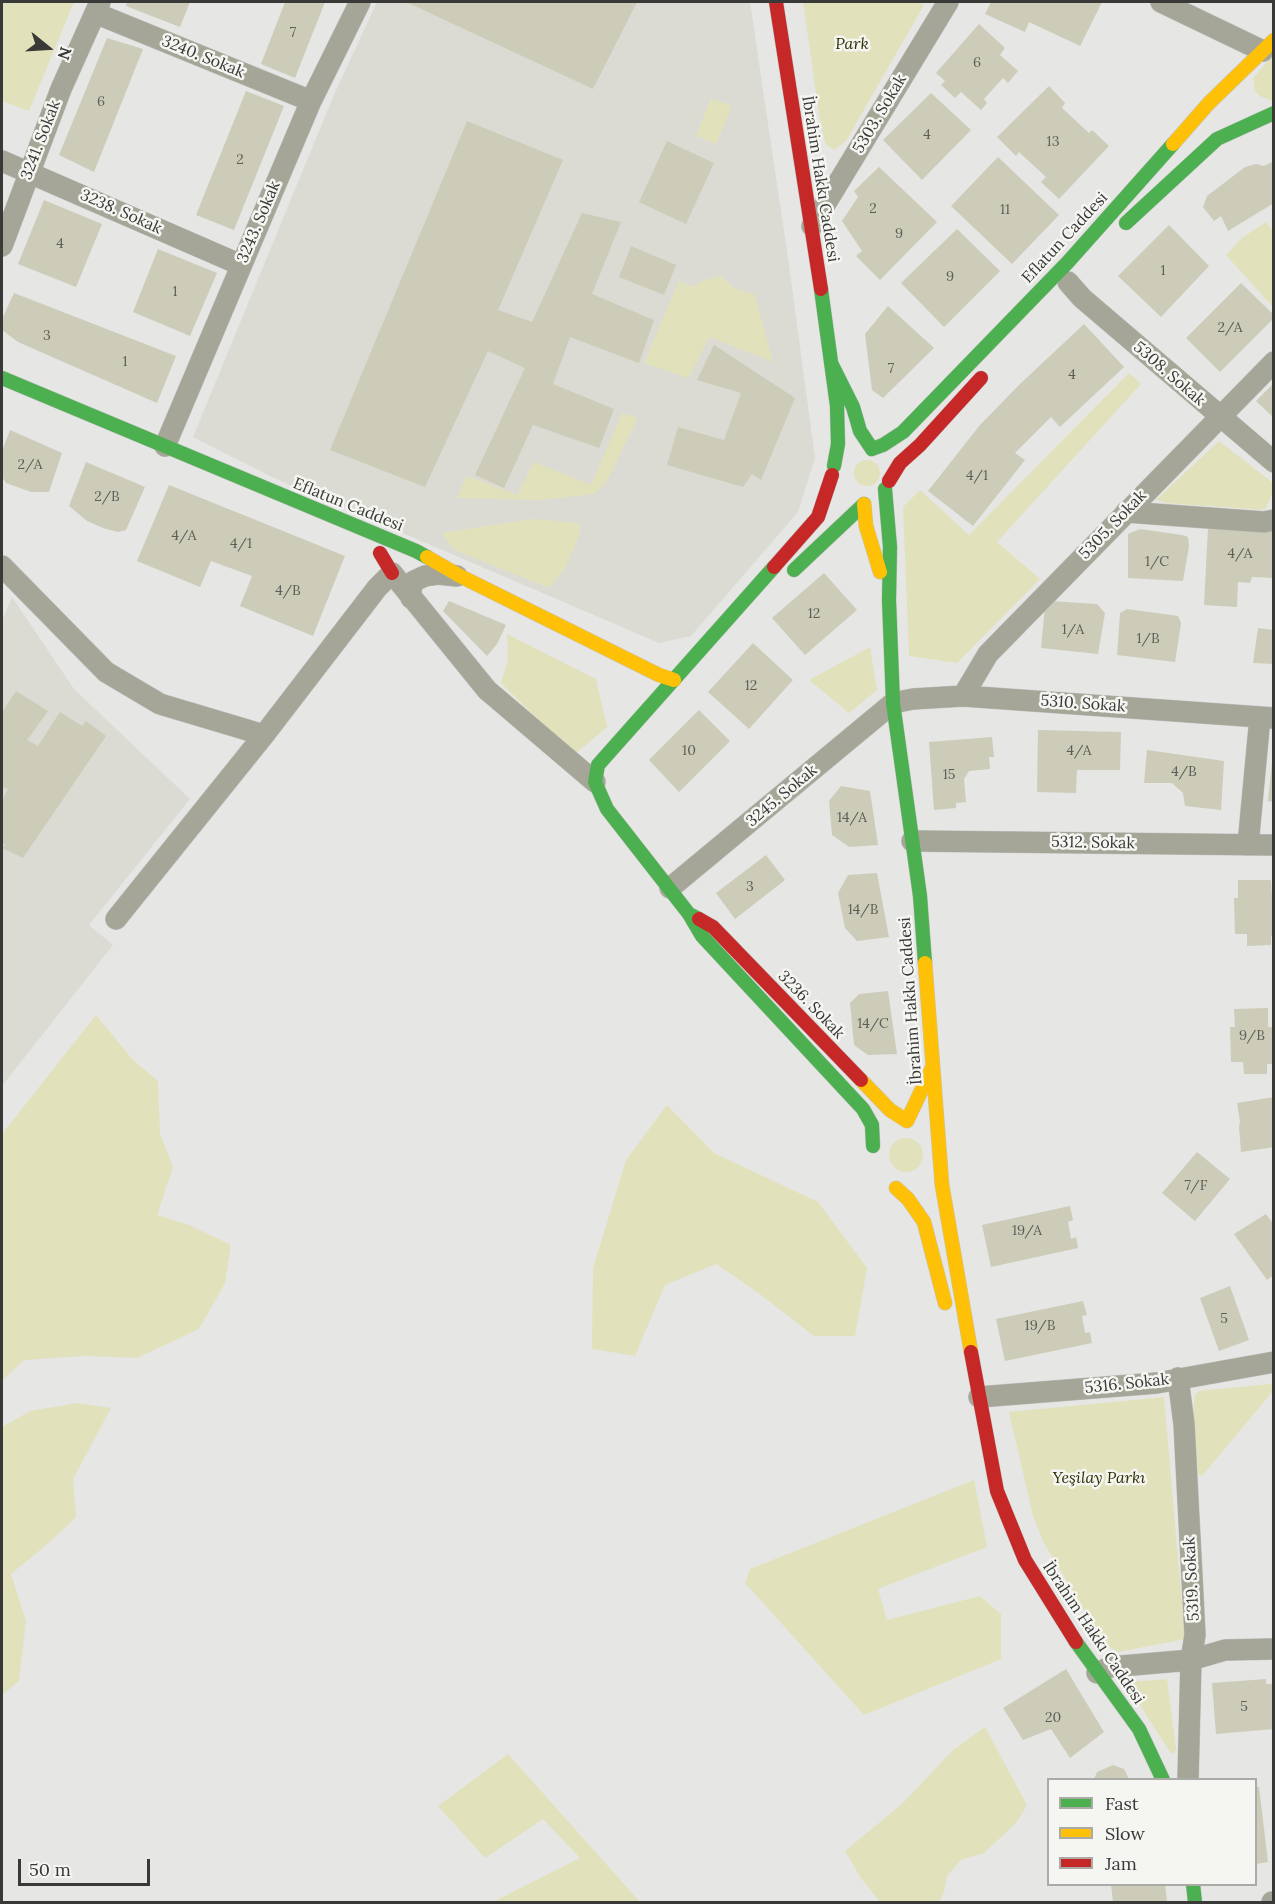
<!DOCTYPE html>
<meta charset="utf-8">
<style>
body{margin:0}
#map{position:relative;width:1275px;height:1904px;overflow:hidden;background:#e6e6e5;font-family:Lora,serif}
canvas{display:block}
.frame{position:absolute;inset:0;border:3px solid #393937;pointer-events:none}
.legend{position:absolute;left:1047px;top:1778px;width:210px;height:108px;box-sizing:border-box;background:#f5f5f1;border:2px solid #aaaaa7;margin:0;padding:8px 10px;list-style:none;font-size:18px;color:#393937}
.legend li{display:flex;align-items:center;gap:12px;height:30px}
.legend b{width:30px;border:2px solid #aaaaa7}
.north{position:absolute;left:18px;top:18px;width:60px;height:60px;-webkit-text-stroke:4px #f5f5f1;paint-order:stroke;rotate:108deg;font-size:16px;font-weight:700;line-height:24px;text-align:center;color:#393937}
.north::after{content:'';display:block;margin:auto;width:21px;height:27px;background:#393937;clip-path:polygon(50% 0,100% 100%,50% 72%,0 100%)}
.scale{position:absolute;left:18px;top:1859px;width:132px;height:27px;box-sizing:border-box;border:3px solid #393937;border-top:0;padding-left:8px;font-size:18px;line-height:21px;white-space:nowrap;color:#393937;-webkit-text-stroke:4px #f5f5f1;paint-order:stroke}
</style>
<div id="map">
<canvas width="1275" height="1904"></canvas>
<div class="frame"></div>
<ul class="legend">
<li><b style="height:8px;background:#4caf50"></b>Fast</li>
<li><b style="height:8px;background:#ffc107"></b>Slow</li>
<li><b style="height:8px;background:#c62828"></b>Jam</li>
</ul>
<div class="north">N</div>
<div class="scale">50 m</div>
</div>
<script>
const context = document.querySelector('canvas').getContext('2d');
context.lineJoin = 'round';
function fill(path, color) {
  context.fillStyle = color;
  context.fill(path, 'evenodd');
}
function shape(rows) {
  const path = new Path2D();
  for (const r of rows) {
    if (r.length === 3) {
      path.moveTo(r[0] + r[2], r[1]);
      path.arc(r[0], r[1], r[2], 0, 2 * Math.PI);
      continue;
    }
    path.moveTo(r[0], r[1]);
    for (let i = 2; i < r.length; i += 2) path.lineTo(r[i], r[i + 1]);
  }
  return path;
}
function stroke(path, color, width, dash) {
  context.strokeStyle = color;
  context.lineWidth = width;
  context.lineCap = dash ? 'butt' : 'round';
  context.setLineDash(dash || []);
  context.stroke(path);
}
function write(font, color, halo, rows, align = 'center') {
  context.font = font + ' Lora,serif';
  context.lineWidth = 5;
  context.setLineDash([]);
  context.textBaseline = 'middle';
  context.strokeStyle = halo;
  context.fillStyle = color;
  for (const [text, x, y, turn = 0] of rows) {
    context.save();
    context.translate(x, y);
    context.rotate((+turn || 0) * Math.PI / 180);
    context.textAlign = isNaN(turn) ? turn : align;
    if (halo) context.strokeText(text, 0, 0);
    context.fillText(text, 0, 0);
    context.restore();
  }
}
fill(shape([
 [377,2,750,2,789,265,815,458,798,512,691,636,659,643,272,477,193,437,333,97],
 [12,597,74,689,190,799,89,925,113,945,2,1086,2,621]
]), '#dbdbd4');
fill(shape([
 [2,2,74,2,29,111,2,101],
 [803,2,917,2,924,5,846,141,834,150,826,145,820,122],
 [1273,56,1274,99,1272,101,1260,96,1255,91,1253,78],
 [711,98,732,106,716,144,696,136],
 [1266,222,1273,231,1273,307,1226,255,1242,238],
 [721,276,734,288,755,295,773,362,710,337,688,378,644,363,679,281,693,287,704,280],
 [1129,373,1141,384,997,542,1040,579,957,663,909,656,903,507,920,490,969,535],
 [622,413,638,418,607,481,595,494,539,500,457,498,467,476,517,495,534,462,591,485],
 [1219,441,1273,483,1273,492,1265,510,1165,503,1156,500],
 [867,473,13],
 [532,519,579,523,580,533,565,569,549,588,455,550,441,533],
 [507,634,596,679,607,727,574,755,501,683,508,660],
 [870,647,877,690,849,713,809,680],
 [96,1015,133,1060,158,1081,160,1134,173,1167,157,1215,189,1225,231,1245,225,1283,199,1329,137,1358,84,1356,24,1360,2,1381,2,1134],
 [667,1105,714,1153,818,1202,867,1268,855,1336,814,1336,757,1292,716,1264,665,1285,635,1356,592,1349,593,1268,626,1160],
 [906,1155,17],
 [1271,1384,1273,1385,1273,1391,1202,1476,1198,1474,1193,1411,1195,1395,1199,1391],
 [1164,1397,1185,1639,1118,1652,1105,1644,1044,1543,1033,1516,1009,1412],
 [77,1403,111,1408,73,1479,76,1517,50,1542,11,1574,26,1621,19,1681,2,1695,2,1427,30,1411],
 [974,1480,987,1547,878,1589,887,1620,980,1596,1001,1614,1001,1659,864,1715,745,1583,750,1569],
 [1167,1679,1176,1749,1174,1754,1170,1752,1127,1685,1130,1682],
 [985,1727,1027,1805,1017,1822,984,1853,961,1860,947,1876,944,1892,939,1902,880,1902,861,1878,845,1851,902,1804,953,1750],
 [508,1754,640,1902,493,1902,580,1858,543,1819,485,1858,438,1806]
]), '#e1e2bb');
fill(shape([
 [127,2,190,2,180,27,126,6],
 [285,2,325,2,295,78,261,64],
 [406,2,637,2,593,89],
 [991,2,1102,2,1080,46,1029,22,1025,32,985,14],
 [979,24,1005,48,1000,55,1018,71,1008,83,1003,78,984,99,987,103,981,110,961,92,955,98,941,85,945,81,936,73],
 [107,38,143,49,94,172,59,155],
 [1049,86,1065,103,1062,108,1089,133,1092,130,1109,146,1059,199,1041,182,1046,177,1019,152,1016,156,997,137],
 [246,91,284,106,234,230,196,215],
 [931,93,971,130,922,180,883,140],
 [467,121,563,160,498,310,532,322,582,213,621,222,592,294,654,320,639,363,570,337,553,384,614,409,599,448,533,425,504,488,475,475,525,368,488,351,425,487,330,450],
 [667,141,714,163,686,224,639,202],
 [998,157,1059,215,1012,264,951,206],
 [1274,161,1274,203,1228,231,1221,216,1214,221,1203,207,1207,196,1245,167,1256,164,1264,166],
 [879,167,937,222,880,280,856,256,862,251,842,221,858,197,854,191],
 [44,200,102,224,76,287,18,264],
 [1169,225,1209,266,1161,317,1118,276],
 [957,229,1000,271,944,327,901,283],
 [631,246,676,265,664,295,619,277],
 [158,249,217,273,190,336,133,312],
 [1241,283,1274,315,1274,318,1220,372,1186,338],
 [14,293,176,356,157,403,18,342,2,330,2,319],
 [888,306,934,348,883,398,872,390,865,334],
 [1084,324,1124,367,1060,427,1051,417,1015,453,1025,460,973,526,928,491,980,425,1020,384],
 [714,345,795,398,761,480,752,474,743,487,667,465,678,427,724,440,741,393,697,380],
 [1274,383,1274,418,1256,401],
 [10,430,62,453,49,492,31,492,6,483,2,477,2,451],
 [86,462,145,487,126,530,118,532,103,528,87,521,69,506],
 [169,485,345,556,313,636,240,606,252,576,211,561,200,587,137,561],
 [1208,528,1274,532,1274,578,1252,577,1250,583,1238,582,1237,607,1204,605],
 [1140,529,1182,535,1188,537,1189,546,1183,581,1128,578,1128,534],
 [824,573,857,610,805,655,772,618],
 [449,601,506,625,497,644,487,656,443,611],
 [1050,601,1097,604,1105,613,1098,654,1041,648,1045,606],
 [1127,609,1178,616,1181,623,1175,662,1117,655,1120,613],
 [1258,628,1274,630,1274,664,1253,663],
 [753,643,793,680,749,729,708,692],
 [16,691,48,711,27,740,38,746,60,712,82,726,86,721,106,736,23,858,2,848,5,845,2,843,2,800,8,789,2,787,2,712],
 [699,710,730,741,679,792,649,760],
 [1038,730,1121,732,1120,770,1077,770,1076,793,1037,792],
 [992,737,994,757,989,757,990,769,969,771,964,779,966,802,956,803,956,808,934,810,929,742],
 [1147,750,1224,761,1221,810,1185,806,1183,793,1172,783,1144,783],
 [1272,762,1274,762,1274,802,1268,801],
 [841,786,870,791,878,845,849,847,832,835,829,801],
 [766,855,785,880,735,919,716,893],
 [877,873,889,937,857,941,845,928,838,893,848,875],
 [1238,880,1271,880,1274,936,1271,936,1271,945,1247,946,1247,934,1235,934,1234,898,1238,898],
 [888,991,897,1054,868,1055,854,1045,850,1003,859,994],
 [1268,1008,1268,1027,1273,1027,1274,1064,1267,1064,1267,1074,1244,1074,1243,1062,1231,1062,1230,1027,1235,1027,1234,1009],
 [1274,1097,1274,1147,1241,1152,1239,1127,1240,1122,1237,1103],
 [1197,1152,1230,1179,1195,1221,1162,1193],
 [1070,1206,1073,1220,1068,1222,1071,1239,1076,1237,1078,1248,991,1267,982,1225],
 [1266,1214,1274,1225,1274,1275,1267,1280,1234,1234],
 [1230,1286,1249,1340,1219,1351,1200,1298],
 [1083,1301,1087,1315,1082,1316,1085,1333,1090,1332,1092,1343,1005,1361,996,1319],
 [1066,1669,1104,1732,1070,1758,1051,1729,1023,1740,1003,1708],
 [1266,1679,1266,1684,1274,1684,1274,1729,1216,1734,1212,1683],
 [1113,1765,1124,1769,1129,1779,1094,1779,1097,1772],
 [1256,1787,1259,1787,1268,1862,1256,1864],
 [1111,1884,1165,1884,1167,1902,1113,1902]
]), '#ccccb9');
const street = shape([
 [1161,2,1263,51],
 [95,13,311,101],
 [2,161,241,265],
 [812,226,948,2],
 [2,246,61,89,100,2],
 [1068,282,1082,298,1274,462],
 [165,446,311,101,360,2],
 [1126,512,1264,522,1274,520],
 [2,566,106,672,160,704,264,735],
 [411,598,411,589,414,581,425,576,438,574,457,576],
 [963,696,988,654,1274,362],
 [912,841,1274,845],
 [1248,845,1260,717],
 [670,888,893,703,913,699,963,696,1274,718],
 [116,919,264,735,377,588,392,573,487,690,595,782],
 [1178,1378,1184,1424,1195,1635,1191,1660,1188,1780],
 [979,1397,1157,1383,1274,1362],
 [1097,1673,1110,1667,1191,1660,1225,1650,1274,1649],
 [1272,1902,1274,1902]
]);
const fast = shape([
 [1126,223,1217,139,1274,113],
 [821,289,837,406,838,444,834,466],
 [831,363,853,407,860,431,872,449,883,445,903,432,1068,262,1173,144],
 [2,378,416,551,427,557],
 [885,489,890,547,889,600,893,703,920,896,925,963],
 [794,570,864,504],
 [689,914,607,809,595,782,598,765,774,567],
 [699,919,689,914,702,936,863,1109,872,1125,873,1146],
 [1076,1642,1139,1729,1163,1780],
 [1193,1884,1195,1902]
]);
const slow = shape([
 [1173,144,1209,103,1274,40],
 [864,504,866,526,880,572],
 [427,557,460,576,659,675,674,680],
 [925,963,942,1185,971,1352],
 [861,1080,890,1110,907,1121,932,1068],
 [896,1188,908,1199,924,1222,945,1303]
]);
const jam = shape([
 [776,2,821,289],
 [889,481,900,463,920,445,981,378],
 [380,553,392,573],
 [774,567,818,517,832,475],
 [699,919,713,927,861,1080],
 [971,1352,997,1491,1025,1560,1076,1642]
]);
stroke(street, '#c3c3c2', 22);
stroke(fast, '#c3c3c2', 15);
stroke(slow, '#c3c3c2', 15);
stroke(jam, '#c3c3c2', 15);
stroke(street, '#a5a598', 21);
stroke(fast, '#4caf50', 14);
stroke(slow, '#ffc107', 14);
stroke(jam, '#c62828', 14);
write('14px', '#5e5e58', null, [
 ["7",293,33],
 ["6",977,63],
 ["6",101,102],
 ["4",927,135],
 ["13",1053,142],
 ["2",240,160],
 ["2",873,209],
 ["11",1005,210],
 ["9",899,234],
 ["4",60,244],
 ["1",1163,271],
 ["9",950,277],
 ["1",175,292],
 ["2/A",1230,328],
 ["3",47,336],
 ["1",125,362],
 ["7",891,369],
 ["4",1072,375],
 ["2/A",30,465],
 ["4/1",977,476],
 ["2/B",107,497],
 ["4/A",184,536],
 ["4/1",241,544],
 ["4/A",1240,554],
 ["1/C",1157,562],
 ["4/B",288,591],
 ["12",814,614],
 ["1/A",1073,630],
 ["1/B",1148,639],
 ["12",751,686],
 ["10",689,751],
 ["4/A",1079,751],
 ["4/B",1184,772],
 ["15",949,775],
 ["14/A",852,818],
 ["3",750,887],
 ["14/B",863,910],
 ["14/C",873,1024],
 ["9/B",1252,1036],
 ["7/F",1196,1186],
 ["19/A",1027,1231],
 ["5",1224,1319],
 ["19/B",1040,1326],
 ["5",1244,1707],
 ["20",1053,1718]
]);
write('italic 16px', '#302f03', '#f5f5f1', [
 ["Park",852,44],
 ["Yeşilay Parkı",1099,1478]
]);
write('16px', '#393937', '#f5f5f1', [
 ["3240. Sokak",203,57,22],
 ["5303. Sokak",880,114,-59],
 ["3241. Sokak",41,140,-69],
 ["İbrahim Hakkı Caddesi",820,179,81],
 ["3238. Sokak",121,212,24],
 ["3243. Sokak",259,222,-67],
 ["Eflatun Caddesi",1065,238,-47],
 ["5308. Sokak",1169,374,41],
 ["Eflatun Caddesi",348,505,22],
 ["5305. Sokak",1113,525,-46],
 ["5310. Sokak",1083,704,4],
 ["3245. Sokak",782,796,-40],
 ["5312. Sokak",1093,843,1],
 ["İbrahim Hakkı Caddesi",911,1001,-94],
 ["3236. Sokak",811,1005,46],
 ["5316. Sokak",1127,1384,-6],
 ["5319. Sokak",1192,1579,-93],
 ["İbrahim Hakkı Caddesi",1093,1633,56]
]);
</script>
